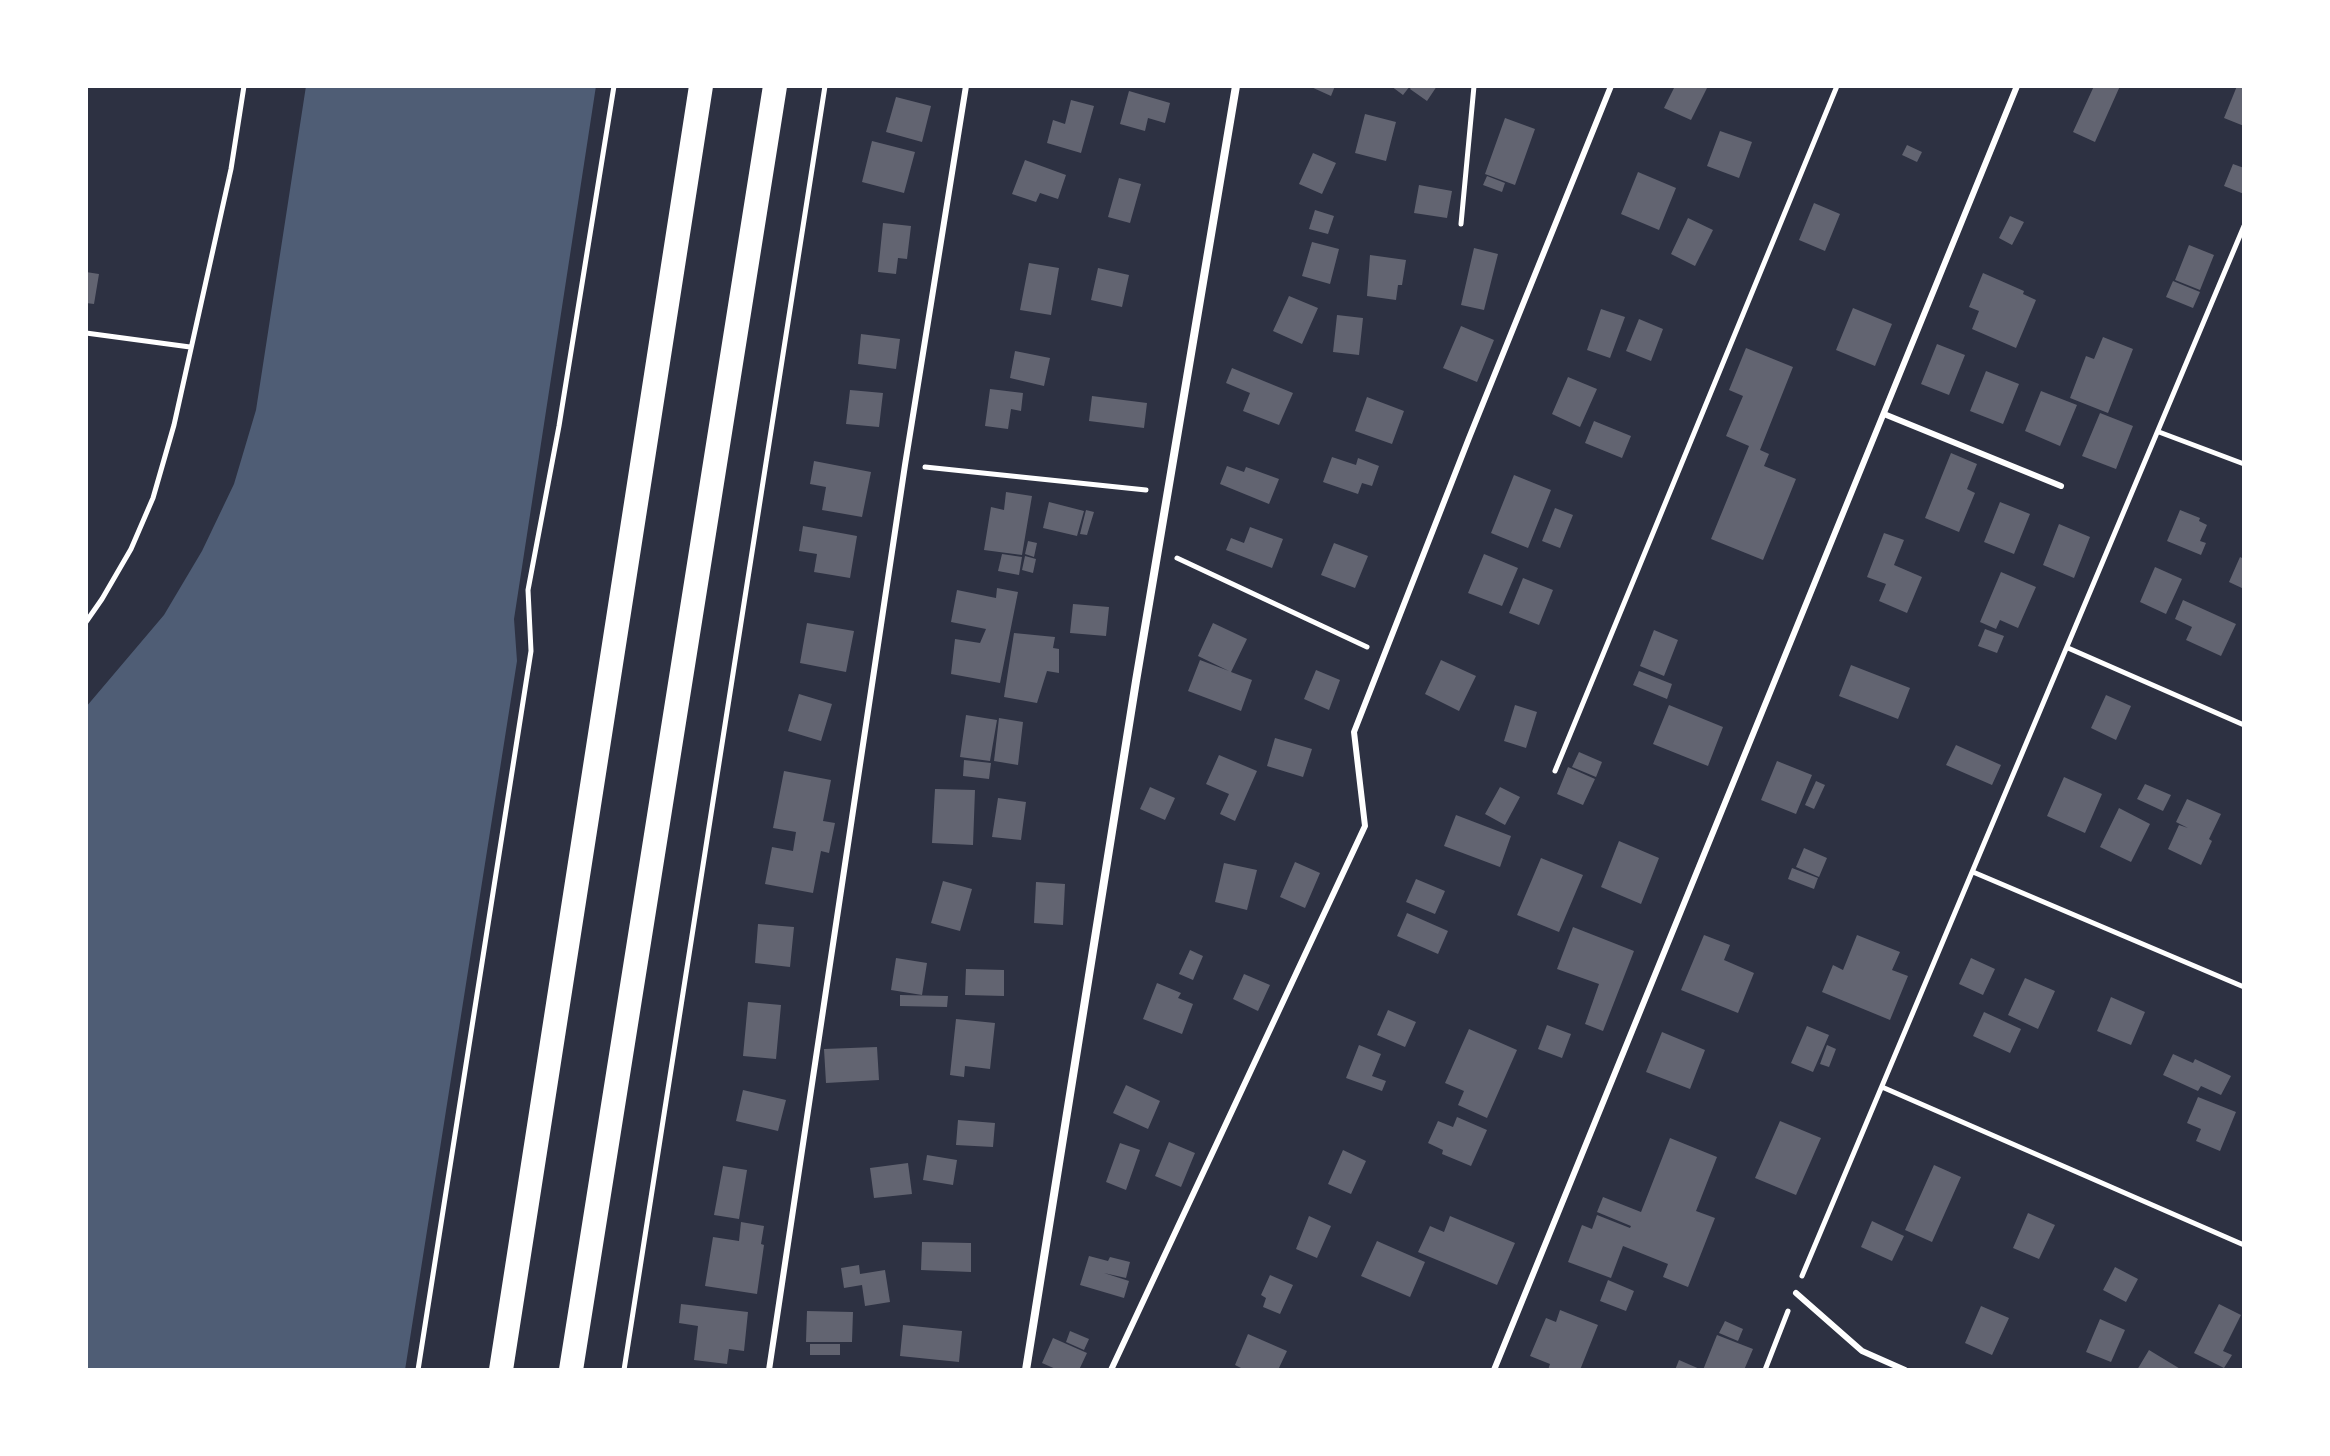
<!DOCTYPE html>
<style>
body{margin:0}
#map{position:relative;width:2330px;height:1456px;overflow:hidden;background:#2d3142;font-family:Rubik,sans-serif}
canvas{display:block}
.frame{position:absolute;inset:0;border:88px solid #fff;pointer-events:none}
</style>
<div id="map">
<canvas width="2330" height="1456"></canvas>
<div class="frame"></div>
</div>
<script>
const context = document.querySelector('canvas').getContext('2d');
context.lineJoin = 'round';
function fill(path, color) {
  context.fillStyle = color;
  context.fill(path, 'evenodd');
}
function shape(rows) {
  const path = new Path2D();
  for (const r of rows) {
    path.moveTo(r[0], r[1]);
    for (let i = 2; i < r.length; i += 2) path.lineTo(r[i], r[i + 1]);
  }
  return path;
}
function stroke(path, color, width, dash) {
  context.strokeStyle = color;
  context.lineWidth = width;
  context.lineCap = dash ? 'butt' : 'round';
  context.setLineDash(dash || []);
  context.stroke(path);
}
fill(shape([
 [306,86,596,86,514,619,517,661,405,1370,86,1370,86,707,164,615,202,551,234,484,256,410]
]), '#4f5d75');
fill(shape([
 [1309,86,1335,86,1331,96],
 [1391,86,1410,86,1403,95],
 [1412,86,1437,86,1427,101,1410,89],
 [1675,86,1707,88,1691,120,1664,108],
 [2094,86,2120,86,2095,142,2073,132],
 [2237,86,2244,86,2244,126,2224,118],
 [1129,91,1170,103,1165,123,1148,118,1145,131,1120,124],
 [896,97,931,106,922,142,886,132],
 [1071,100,1094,106,1081,153,1047,143,1053,120,1065,124],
 [1365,114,1396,122,1386,161,1355,153],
 [1505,118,1535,129,1515,185,1485,174],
 [1720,131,1752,142,1739,178,1707,166],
 [872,141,915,152,904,193,862,182],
 [1907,145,1922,152,1917,162,1902,155],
 [1313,153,1336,163,1322,194,1299,184],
 [1025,160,1066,175,1058,199,1040,193,1036,202,1012,194],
 [2233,164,2244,168,2244,194,2224,186],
 [1638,172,1676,188,1659,230,1621,214],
 [1487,176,1505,183,1502,192,1483,185],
 [1119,178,1141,184,1130,223,1108,217],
 [1419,185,1452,191,1447,218,1414,213],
 [1814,203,1840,214,1825,251,1799,240],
 [1315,210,1334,216,1328,234,1309,229],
 [2010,216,2024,222,2012,245,1999,238],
 [1688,218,1713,230,1695,266,1671,254],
 [883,223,911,226,907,259,898,258,896,274,878,272],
 [1312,242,1339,249,1330,284,1302,276],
 [2189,245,2214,255,2200,290,2175,280],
 [1474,248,1498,254,1484,310,1461,305],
 [1370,255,1406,260,1402,285,1398,285,1396,300,1367,296],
 [1029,263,1059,268,1051,315,1020,310],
 [1098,268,1129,275,1122,307,1091,300],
 [86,272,99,274,94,304,86,303],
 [1983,273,2024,291,2023,294,2036,300,2016,348,1972,329,1979,311,1969,307],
 [2173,281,2200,292,2193,308,2166,297],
 [1289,296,1318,308,1302,344,1273,331],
 [1853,308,1892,324,1875,366,1836,350],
 [1601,309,1625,317,1610,358,1587,350],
 [1337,315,1363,318,1359,355,1333,352],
 [1639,319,1663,329,1651,361,1626,351],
 [1461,326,1494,340,1477,382,1443,368],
 [861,334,900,339,896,369,858,364],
 [2103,337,2133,349,2108,413,2070,398,2086,356,2094,359],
 [1937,344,1965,355,1949,395,1921,384],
 [1746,348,1793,367,1760,450,1769,454,1764,466,1796,479,1763,560,1711,539,1749,446,1726,436,1743,396,1729,390],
 [1015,351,1050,358,1044,386,1010,378],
 [1232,368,1293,393,1279,425,1243,411,1250,393,1226,383],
 [1986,371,2019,384,2003,424,1970,411],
 [1568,377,1597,389,1580,427,1552,414],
 [990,389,1023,393,1021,411,1011,409,1008,429,985,426],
 [850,390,883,393,879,427,846,424],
 [2041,391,2077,405,2060,446,2025,431],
 [1092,396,1147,403,1144,428,1089,421],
 [1367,397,1404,411,1392,444,1355,431],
 [2100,413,2133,426,2116,469,2082,456],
 [1594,421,1631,436,1622,458,1585,443],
 [1951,453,1977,464,1967,489,1975,493,1959,532,1925,518],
 [1332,457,1356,465,1358,458,1379,466,1372,486,1362,483,1358,494,1323,482],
 [814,461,871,472,862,517,822,510,826,487,810,484],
 [1227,466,1244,472,1246,467,1279,479,1269,504,1220,484],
 [1514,475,1551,490,1528,548,1491,533],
 [1006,492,1032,496,1022,555,984,550,991,507,1004,510],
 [1049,502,1084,511,1077,536,1043,528],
 [2000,502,2030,514,2014,554,1984,542],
 [1555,508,1573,515,1560,548,1542,541],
 [1086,510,1094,512,1087,535,1080,534],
 [2180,510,2200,518,2199,521,2207,525,2200,541,2206,543,2201,555,2167,541],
 [2059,524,2090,537,2074,578,2043,565],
 [803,526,857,536,850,578,814,572,817,554,799,551],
 [1250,527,1283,539,1272,568,1226,550,1231,538,1244,543],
 [1884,533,1904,540,1894,565,1922,577,1907,613,1879,601,1886,584,1867,577],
 [1028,541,1037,543,1034,557,1025,554],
 [1334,543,1368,556,1355,588,1321,575],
 [1002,554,1022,557,1019,575,998,571],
 [1484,554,1518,568,1502,606,1468,593],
 [1025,556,1036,559,1033,573,1022,570],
 [2240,557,2244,559,2244,589,2229,582],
 [2155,567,2182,579,2166,614,2140,602],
 [2001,572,2036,587,2018,628,2000,620,1996,629,1980,622],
 [1523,578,1553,590,1539,625,1509,613],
 [997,588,1018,592,1000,683,951,674,955,639,980,643,986,629,951,622,957,590,996,598],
 [2183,600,2236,624,2221,656,2186,640,2192,627,2175,619],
 [1073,604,1109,607,1106,636,1070,633],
 [807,623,854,631,846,672,800,663],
 [1213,623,1247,639,1231,672,1252,680,1241,711,1188,691,1200,660,1229,671,1198,656],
 [1985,629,2004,636,1997,653,1978,646],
 [1654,630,1678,640,1664,676,1640,666],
 [1014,633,1055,637,1053,648,1059,649,1059,673,1047,671,1037,703,1004,697],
 [1441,660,1476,676,1459,711,1425,694],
 [1851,665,1910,688,1898,719,1839,696],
 [1316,670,1340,680,1329,710,1304,699],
 [1639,671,1672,684,1667,699,1633,685],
 [799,694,832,704,821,741,788,731],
 [2106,695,2131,706,2116,740,2091,728],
 [1515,705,1537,712,1526,748,1504,741],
 [1669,705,1723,727,1708,766,1653,744],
 [966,715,997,720,990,761,960,757],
 [999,718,1023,722,1018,765,994,761],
 [1275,738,1312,749,1303,777,1267,766],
 [1956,745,2001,765,1992,785,1946,765],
 [1579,752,1602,762,1596,777,1572,767],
 [1219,755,1257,771,1235,821,1220,814,1229,794,1206,784],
 [964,760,991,763,989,779,963,776],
 [1777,761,1812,775,1796,814,1761,800],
 [1568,767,1595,779,1583,805,1557,794],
 [784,771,831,780,823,821,835,823,829,853,821,851,813,893,765,884,772,847,793,851,796,832,773,828],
 [2064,777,2102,794,2085,833,2047,816],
 [1816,781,1825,785,1814,809,1805,805],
 [2145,784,2171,795,2163,811,2137,799],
 [1150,787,1175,798,1165,820,1140,809],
 [1500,787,1520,797,1505,825,1485,814],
 [935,789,975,790,973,845,932,843],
 [998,798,1026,802,1021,840,992,837],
 [2187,799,2221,814,2209,839,2212,841,2201,865,2168,849,2179,825,2188,828,2176,822],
 [2119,808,2150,824,2131,862,2100,847],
 [1456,815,1511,836,1500,867,1444,846],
 [1619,841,1659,858,1641,904,1601,887],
 [1804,848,1827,858,1819,877,1796,867],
 [1541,858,1583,875,1559,932,1517,915],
 [1295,862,1320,873,1305,908,1280,897],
 [1224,863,1257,870,1247,910,1215,902],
 [1792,868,1818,878,1814,889,1788,879],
 [1416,879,1445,891,1435,914,1406,902],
 [943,881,972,889,960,931,931,923],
 [1036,882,1065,884,1063,925,1034,923],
 [1407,913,1448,931,1438,954,1397,936],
 [758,924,794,927,790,967,755,963],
 [1573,927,1634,951,1603,1031,1585,1024,1599,984,1557,969],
 [1704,935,1730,945,1724,960,1754,973,1738,1013,1681,990],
 [1857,935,1900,952,1892,970,1908,976,1890,1020,1822,992,1833,965,1843,970],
 [1190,950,1203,956,1193,980,1179,974],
 [896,958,927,963,922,995,891,990],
 [1971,958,1995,969,1983,995,1959,984],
 [966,969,1004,970,1004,996,965,995],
 [1244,974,1270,985,1258,1011,1233,999],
 [2025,978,2055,991,2038,1029,2008,1015],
 [1157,983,1181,993,1178,998,1193,1004,1182,1034,1143,1019],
 [900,995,948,996,947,1007,900,1006],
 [2111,997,2145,1012,2131,1045,2097,1031],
 [748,1002,781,1005,776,1059,743,1056],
 [1388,1010,1416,1022,1405,1047,1377,1035],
 [1984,1012,2021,1029,2010,1053,1973,1036],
 [956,1019,995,1023,990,1069,965,1066,964,1077,950,1075],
 [1547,1025,1571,1034,1562,1058,1538,1049],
 [1807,1026,1829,1035,1813,1072,1791,1063],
 [1469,1029,1517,1050,1487,1118,1458,1105,1464,1091,1445,1083],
 [1662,1032,1705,1050,1690,1089,1646,1072],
 [1359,1045,1381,1054,1372,1076,1386,1081,1382,1091,1346,1078],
 [1827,1045,1836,1049,1829,1067,1820,1064],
 [877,1047,879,1080,826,1083,824,1049],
 [2173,1054,2193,1063,2195,1059,2231,1076,2221,1095,2201,1086,2198,1091,2163,1075],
 [1126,1085,1160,1101,1148,1129,1113,1113],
 [743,1090,786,1100,778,1131,736,1121],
 [2198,1097,2236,1112,2220,1151,2196,1141,2201,1129,2187,1123],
 [1457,1117,1487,1130,1471,1166,1442,1154,1443,1150,1428,1143,1438,1121,1453,1127],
 [958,1120,995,1123,993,1147,956,1145],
 [1780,1121,1821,1138,1796,1195,1755,1178],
 [1670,1138,1717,1157,1696,1211,1715,1218,1688,1287,1663,1277,1668,1264,1623,1246,1611,1278,1568,1262,1582,1225,1592,1229,1597,1215,1630,1228,1631,1226,1597,1212,1603,1197,1641,1212],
 [1169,1142,1195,1153,1181,1187,1155,1176],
 [1120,1143,1140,1150,1126,1190,1106,1182],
 [1343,1150,1366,1161,1351,1194,1328,1184],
 [927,1155,957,1160,953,1185,923,1180],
 [908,1163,912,1194,874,1198,870,1168],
 [1934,1165,1961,1177,1932,1242,1905,1230],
 [723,1166,747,1170,739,1219,714,1215],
 [2028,1213,2055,1225,2039,1259,2013,1248],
 [1309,1216,1331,1226,1317,1258,1296,1249],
 [1450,1216,1515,1243,1497,1285,1418,1252,1430,1226,1444,1232],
 [1872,1221,1904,1236,1892,1261,1861,1247],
 [741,1222,764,1226,761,1244,764,1245,757,1294,705,1286,713,1237,739,1241],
 [1377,1241,1425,1262,1410,1297,1361,1276],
 [922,1242,971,1243,971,1272,921,1270],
 [1089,1256,1108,1261,1110,1257,1130,1262,1126,1278,1104,1273,1129,1281,1124,1298,1080,1285],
 [859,1265,860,1274,885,1270,890,1302,865,1306,862,1285,844,1288,841,1268],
 [2115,1267,2138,1279,2126,1302,2103,1290],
 [1270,1275,1293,1285,1280,1314,1263,1307,1266,1298,1261,1295],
 [1608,1280,1634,1291,1626,1311,1600,1301],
 [681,1304,748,1312,744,1351,729,1349,727,1364,694,1360,698,1326,679,1323],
 [2219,1304,2241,1315,2223,1351,2232,1355,2224,1368,2194,1353],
 [1981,1306,2009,1318,1992,1355,1965,1343],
 [1560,1310,1598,1325,1580,1370,1548,1370,1550,1364,1530,1356,1546,1318,1556,1322],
 [807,1311,853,1312,852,1342,806,1342],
 [2100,1319,2125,1330,2111,1362,2086,1352],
 [1725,1321,1743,1329,1738,1341,1719,1333],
 [903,1325,962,1331,959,1362,900,1356],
 [1070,1331,1089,1339,1084,1350,1066,1342],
 [1248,1334,1287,1351,1278,1370,1245,1370,1235,1365],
 [1717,1335,1753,1349,1744,1370,1703,1370],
 [1053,1338,1087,1353,1079,1370,1058,1370,1042,1363],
 [810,1344,840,1344,840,1355,810,1355],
 [2149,1350,2182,1370,2137,1370],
 [1679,1360,1702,1370,1675,1370]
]), '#626471');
stroke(shape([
 [1461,224,1474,86],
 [86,333,190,347],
 [2159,432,2244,464],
 [925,467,1146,490],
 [1177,558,1367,647],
 [86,622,102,599,131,549,153,498,174,425,231,169,244,86],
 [2068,648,2244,725],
 [1555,771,1837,86],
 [1973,872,2244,987],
 [1882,1087,2244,1245],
 [1802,1276,2244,226],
 [418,1370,531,651,528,590,559,426,614,86],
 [624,1370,825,86],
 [1765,1370,1788,1311]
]), '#fff', 5);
stroke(shape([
 [1884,414,2061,486],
 [1796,1293,1862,1351,1905,1370],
 [769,1370,905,465,966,86],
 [1111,1370,1365,826,1354,732,1469,438,1611,86],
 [1494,1370,2017,86]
]), '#fff', 6);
stroke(shape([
 [1026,1370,1136,681,1236,86]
]), '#fff', 8);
stroke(shape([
 [501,1370,701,86],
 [571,1370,775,86]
]), '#fff', 24);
</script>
